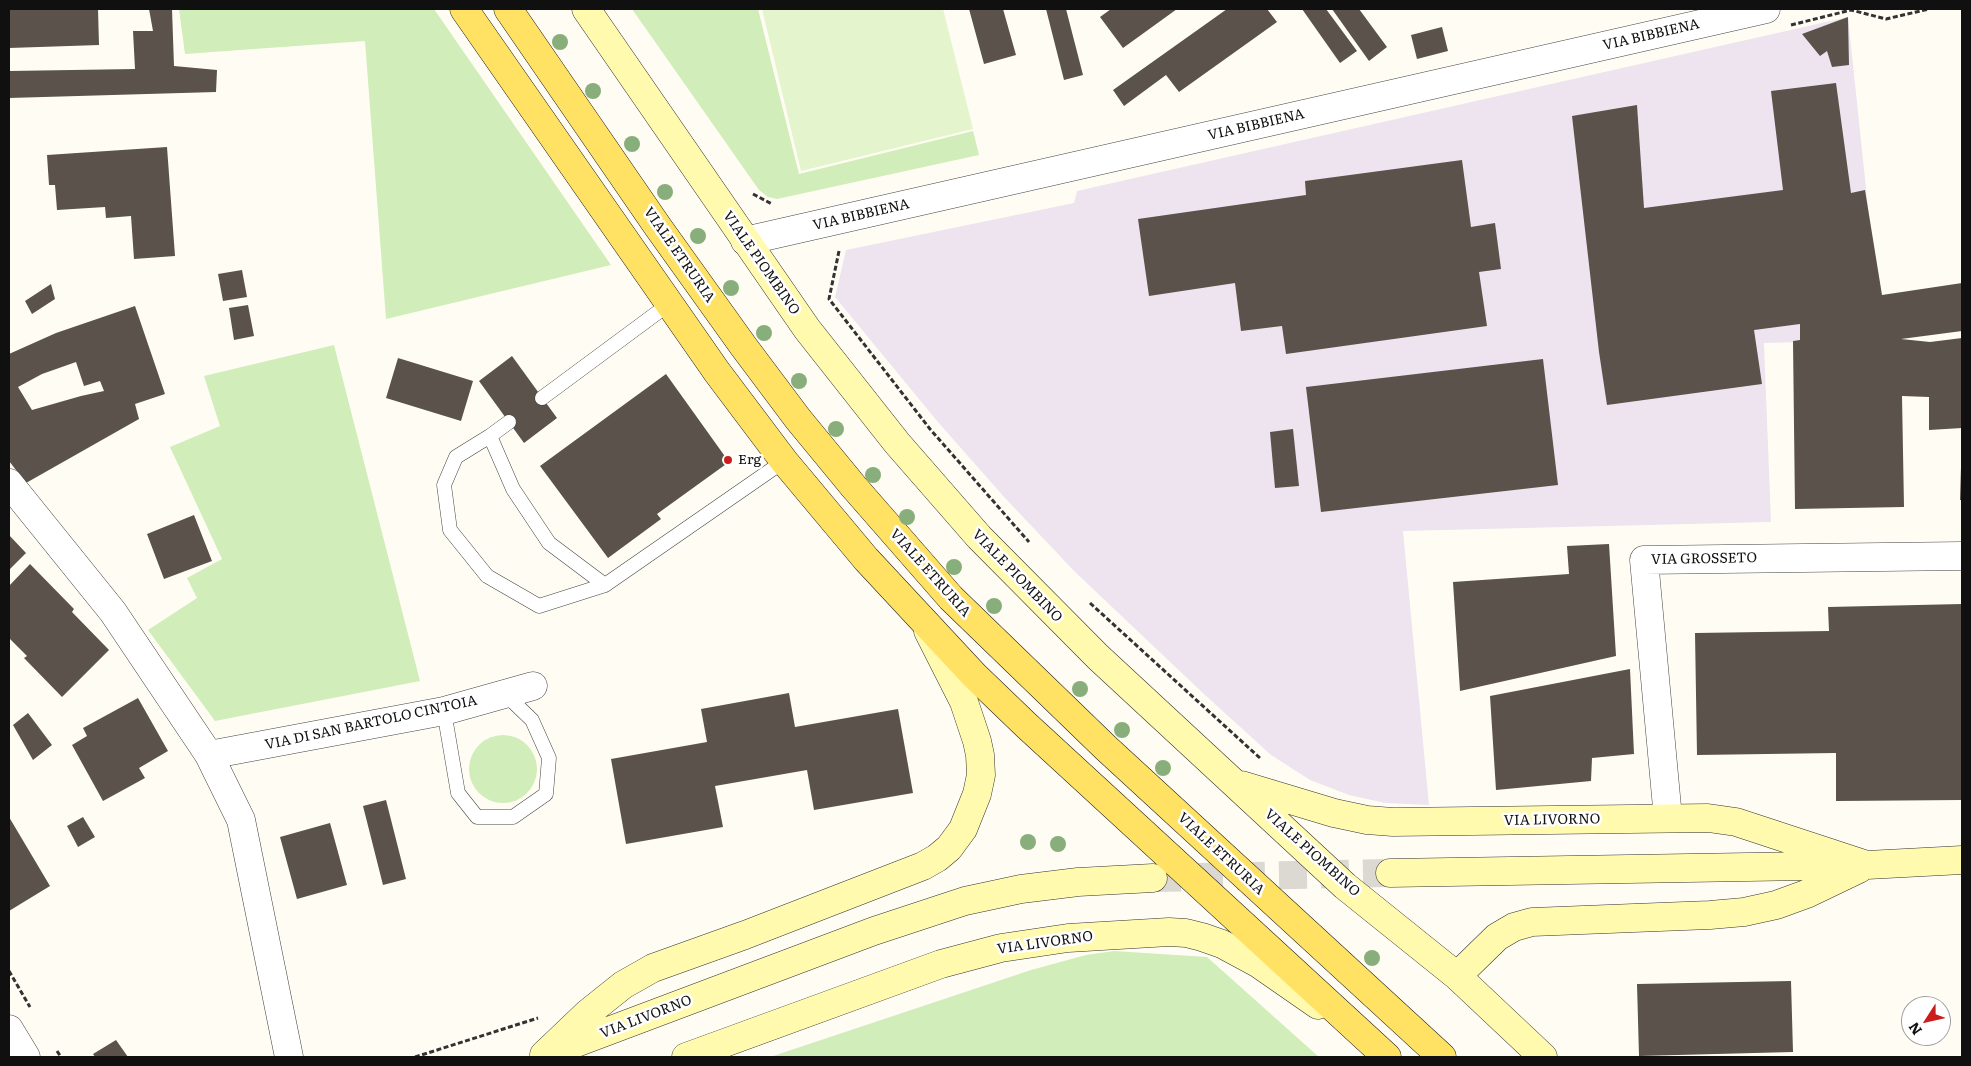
<!DOCTYPE html>
<style>
body{margin:0}
#map{position:relative;width:1971px;height:1066px;overflow:hidden;background:#fffdf3;font-family:Literata,serif}
canvas{display:block}
.frame{position:absolute;inset:0;border:10px solid #101010;pointer-events:none}
.north{position:absolute;left:1901px;top:996px;width:50px;height:50px;box-sizing:border-box;background:#fff;border:1px solid #9f9f9f;border-radius:50%;rotate:235deg;font-size:14px;font-weight:700;line-height:20px;text-align:center;color:#101010}
.north::after{content:'';display:block;margin:auto;width:18px;height:22px;background:#cc1d1d;clip-path:polygon(50% 0,100% 100%,50% 72%,0 100%)}
</style>
<div id="map">
<canvas width="1971" height="1066"></canvas>
<div class="frame"></div>
<div class="north">N</div>
</div>
<script>
const context = document.querySelector('canvas').getContext('2d');
context.lineJoin = 'round';
function fill(path, color) {
  context.fillStyle = color;
  context.fill(path, 'evenodd');
}
function shape(rows) {
  const path = new Path2D();
  for (const r of rows) {
    if (r.length === 3) {
      path.moveTo(r[0] + r[2], r[1]);
      path.arc(r[0], r[1], r[2], 0, 2 * Math.PI);
      continue;
    }
    path.moveTo(r[0], r[1]);
    for (let i = 2; i < r.length; i += 2) path.lineTo(r[i], r[i + 1]);
  }
  return path;
}
function stroke(path, color, width, dash) {
  context.strokeStyle = color;
  context.lineWidth = width;
  context.lineCap = dash ? 'butt' : 'round';
  context.setLineDash(dash || []);
  context.stroke(path);
}
function write(font, color, halo, rows, align = 'center') {
  context.font = font + ' Literata,serif';
  context.lineWidth = 5;
  context.setLineDash([]);
  context.textBaseline = 'middle';
  context.strokeStyle = halo;
  context.fillStyle = color;
  for (const [text, x, y, turn = 0] of rows) {
    context.save();
    context.translate(x, y);
    context.rotate((+turn || 0) * Math.PI / 180);
    context.textAlign = isNaN(turn) ? turn : align;
    if (halo) context.strokeText(text, 0, 0);
    context.fillText(text, 0, 0);
    context.restore();
  }
}
fill(shape([
 [1848,17,1882,340,1764,343,1771,522,1403,531,1429,805,1385,803,1349,795,1310,780,1271,755,1205,695,1075,572,1005,498,937,421,835,297,846,250,1074,203,1077,191]
]), '#eee4ef');
fill(shape([
 [179,9,434,9,611,265,386,319,365,41,185,54],
 [632,9,758,9,799,174,973,131,979,155,777,199,768,197,759,190],
 [334,345,420,681,215,721,148,630,197,598,187,578,222,559,170,447,220,426,204,376],
 [503,769,34],
 [1114,951,1207,957,1319,1057,770,1057,1031,970,1086,955]
]), '#d1edb9');
fill(shape([
 [762,9,943,9,973,129,801,171]
]), '#e4f4cc');
fill(shape([
 [9,9,98,9,99,45,9,48],
 [149,9,172,9,174,66,217,70,216,92,9,98,9,71,135,69,133,31,153,31],
 [969,9,1003,9,1016,55,984,64],
 [1046,9,1066,9,1083,75,1064,80],
 [1111,9,1177,9,1123,48,1100,17],
 [1227,9,1267,9,1277,22,1179,92,1166,75,1124,106,1113,90],
 [1302,9,1326,9,1357,51,1340,63],
 [1332,9,1359,9,1387,47,1369,61],
 [1848,17,1849,65,1832,67,1827,51,1820,56,1802,34],
 [1442,27,1448,51,1417,59,1411,35],
 [1836,83,1851,193,1865,190,1882,295,1962,283,1962,331,1901,339,1930,342,1962,338,1962,428,1929,430,1929,397,1902,396,1904,507,1795,509,1793,341,1800,340,1800,324,1754,330,1762,384,1607,405,1599,352,1572,116,1637,105,1644,208,1783,190,1771,91],
 [167,147,175,256,134,259,131,216,106,218,105,207,57,210,55,185,49,185,47,155],
 [1462,160,1471,227,1495,223,1501,269,1479,272,1487,326,1286,354,1282,326,1241,331,1235,283,1149,296,1138,219,1306,195,1305,181],
 [242,270,247,297,223,301,218,274],
 [51,284,55,299,32,314,25,301],
 [248,305,254,336,234,340,229,308],
 [135,306,165,394,135,404,139,419,26,483,9,461,9,354,56,333],
 [76,362,84,386,100,381,104,391,81,396,32,410,18,387,42,374],
 [512,356,557,418,524,443,479,381],
 [398,358,473,381,461,421,386,398],
 [1543,359,1558,485,1321,512,1306,387],
 [666,374,729,462,657,514,661,519,608,558,540,466],
 [1293,429,1299,486,1275,488,1270,432],
 [1961,467,1962,467,1962,500,1960,500],
 [194,515,212,561,164,579,147,534],
 [9,535,26,553,9,570],
 [1609,544,1616,656,1460,691,1453,582,1569,574,1567,546],
 [30,564,74,609,72,612,109,650,62,697,24,658,27,656,9,638,9,586],
 [1962,604,1962,800,1836,801,1836,753,1697,755,1695,633,1829,631,1828,607],
 [1630,669,1634,754,1592,758,1591,781,1496,790,1490,696],
 [789,693,795,727,898,709,913,793,814,810,807,770,715,786,723,827,626,844,611,759,707,742,701,709],
 [138,698,168,751,139,768,145,778,103,801,72,745,87,736,83,728],
 [28,713,52,745,33,760,13,725],
 [386,800,406,879,383,885,363,806],
 [9,817,50,886,9,911],
 [83,817,95,837,78,847,67,826],
 [330,823,347,885,297,899,280,837],
 [1791,981,1793,1052,1639,1056,1637,984],
 [116,1040,128,1057,95,1057,93,1054]
]), '#5a524b');
stroke(shape([
 [1153,878,1390,873]
]), '#dbd9d1', 28, [28, 14]);
const lane = shape([
 [542,398,669,304],
 [509,422,490,436,513,489,549,543,605,585,784,461],
 [490,436,456,457,444,485,450,530,487,576,539,606,605,585],
 [444,711,458,793,477,817,513,817,546,794,549,758,532,720,505,694]
]);
const street = shape([
 [745,241,1766,9],
 [9,483,113,612,209,755,241,820,289,1057],
 [209,755,444,711,533,686],
 [1668,818,1644,560,1962,556],
 [9,1029,26,1057]
]);
const secondary = shape([
 [586,9,807,329,897,443,979,537,1098,657,1345,886,1457,976,1543,1057],
 [1241,785,1334,813,1367,820,1393,822,1708,818,1736,822,1867,865],
 [1390,873,1867,865,1962,860],
 [1457,976,1497,937,1514,927,1532,922,1710,915,1744,912,1776,905,1809,893,1859,869],
 [555,1051,874,931,965,901,1021,889,1078,882,1153,878],
 [544,1055,588,1013,623,985,653,968,745,935,923,866,937,858,949,848,963,829,977,794,981,775,980,755,977,741,964,702,928,631],
 [686,1057,941,964,1001,948,1068,938,1169,932,1186,933,1202,937,1222,944,1259,964,1318,1005]
]);
const primary = shape([
 [464,9,717,372,784,461,866,559,974,675,1026,725,1387,1057],
 [508,9,658,227,744,347,798,419,854,487,951,598,1106,748,1442,1057]
]);
stroke(lane, '#434343', 15);
stroke(street, '#434343', 29);
stroke(secondary, '#323232', 29);
stroke(primary, '#212121', 29);
stroke(shape([
 [1791,25,1851,10,1886,19,1929,9],
 [753,194,772,204],
 [839,251,829,299,930,429,1029,542],
 [1090,603,1261,759],
 [9,971,30,1007],
 [57,1051,61,1057],
 [415,1057,538,1018]
]), '#323232', 3, [5, 2.5]);
stroke(lane, '#fff', 14);
stroke(street, '#fff', 28);
stroke(secondary, '#fffaae', 28);
stroke(primary, '#ffe163', 28);
context.fillStyle = '#88ae7c';
for (const [x, y] of [
 [560,42],
 [593,91],
 [632,144],
 [665,192],
 [698,236],
 [731,288],
 [764,333],
 [799,381],
 [836,429],
 [873,475],
 [907,517],
 [954,567],
 [994,606],
 [1080,689],
 [1122,730],
 [1163,768],
 [1028,842],
 [1058,844],
 [1372,958]
]) {
  context.beginPath();
  context.arc(x, y, 8, 0, 2 * Math.PI);
  context.fill();
}
for (const [x, y, r, color] of [
 [728,460,5,"#cc1d1d"]
]) {
  const dot = new Path2D();
  dot.arc(x, y, r, 0, 2 * Math.PI);
  context.fillStyle = color;
  context.fill(dot);
  stroke(dot, '#fff', 2);
}
write('14px', '#101010', '#fff', [
 ["VIA BIBBIENA",1651,35,-13],
 ["VIA BIBBIENA",1256,125,-13],
 ["VIA BIBBIENA",861,215,-13],
 ["VIALE ETRURIA",679,255,55],
 ["VIALE PIOMBINO",761,263,55],
 ["VIA GROSSETO",1704,559,-1],
 ["VIALE ETRURIA",930,573,48],
 ["VIALE PIOMBINO",1017,576,46],
 ["VIA DI SAN BARTOLO CINTOIA",371,723,-12],
 ["VIA LIVORNO",1552,820,-1],
 ["VIALE PIOMBINO",1312,853,42],
 ["VIALE ETRURIA",1221,854,43],
 ["VIA LIVORNO",1045,943,-8],
 ["VIA LIVORNO",646,1017,-21]
]);
write('14px', '#101010', '#fff', [
 ["Erg",738,460]
], 'left');
</script>
